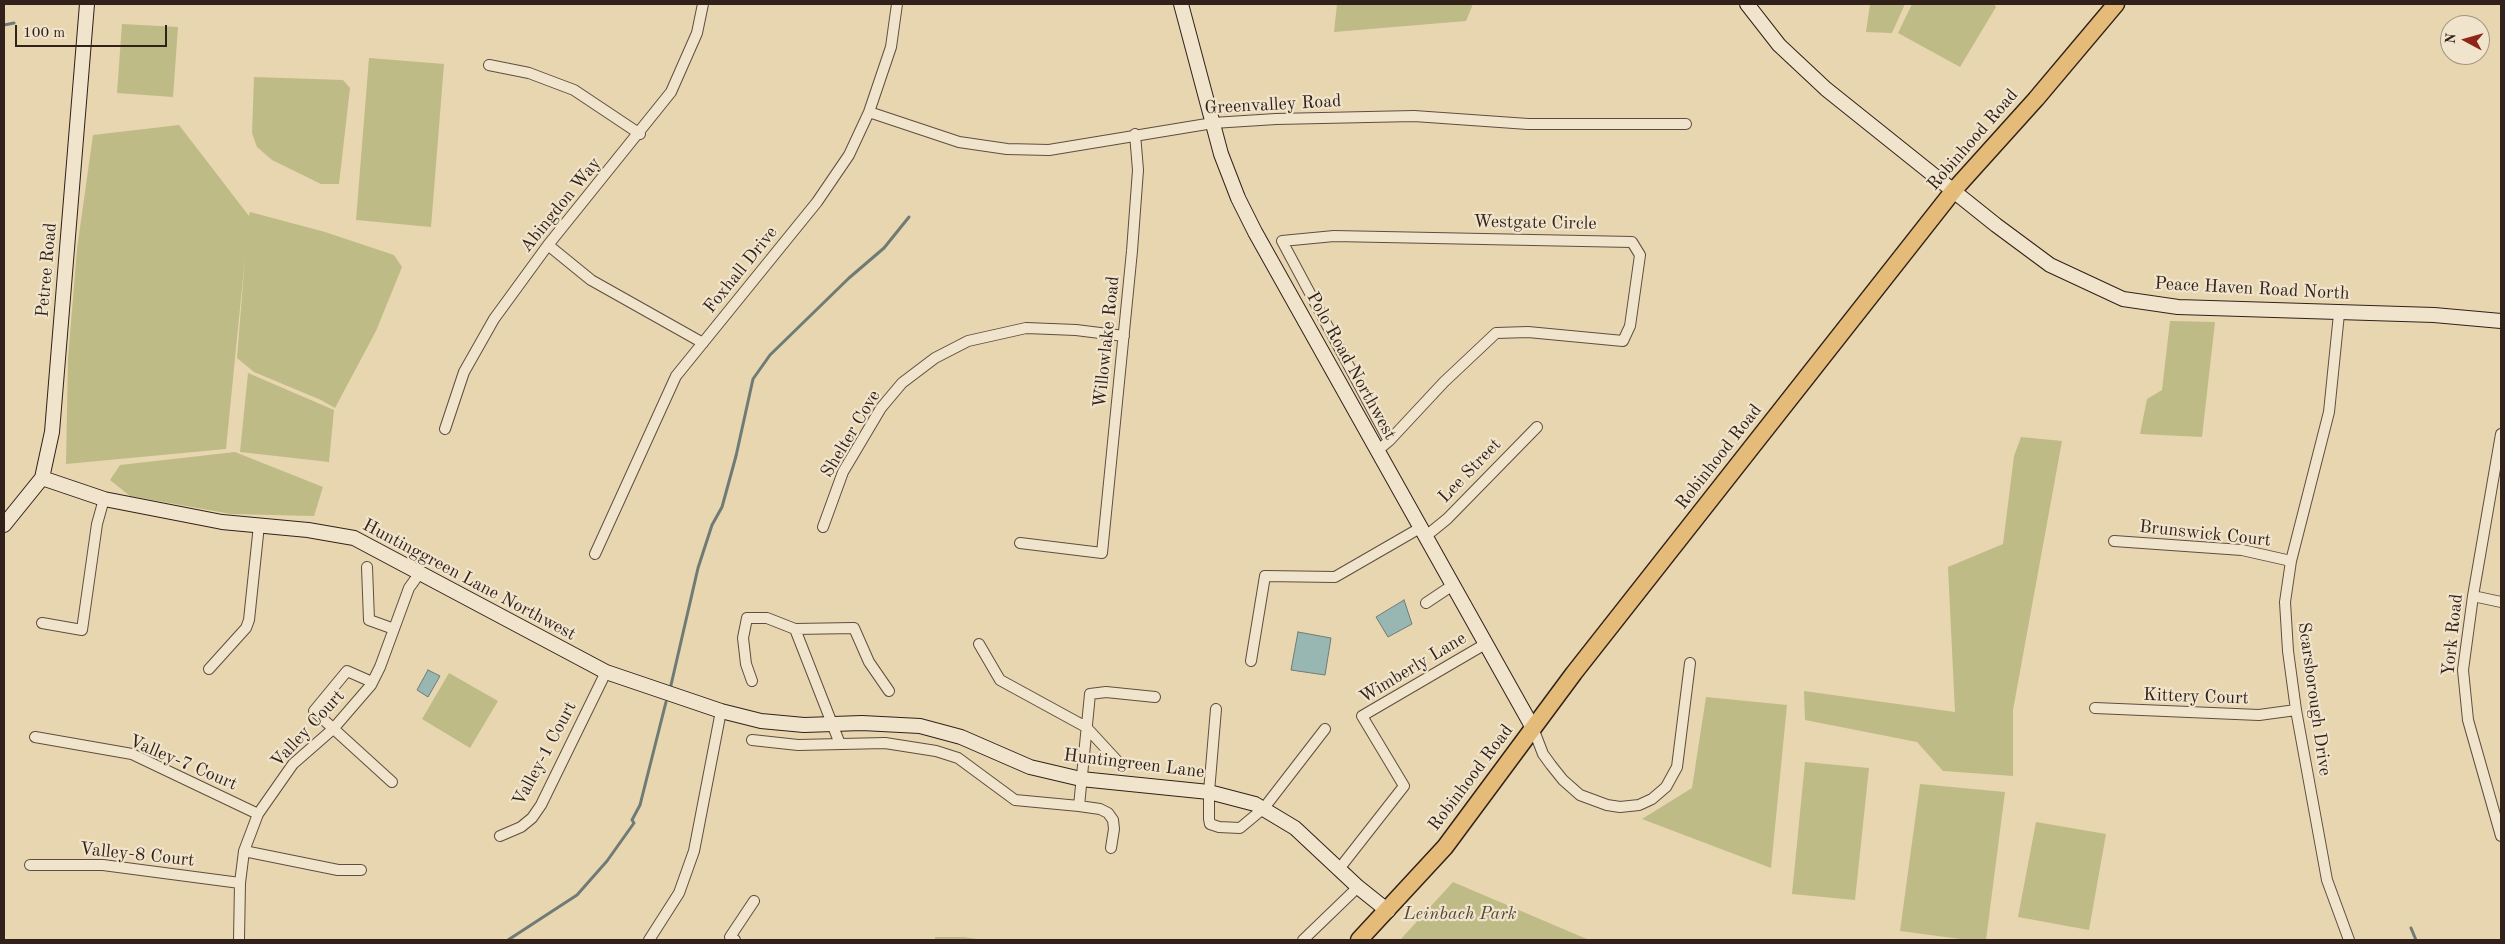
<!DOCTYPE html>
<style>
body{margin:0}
#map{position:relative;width:2505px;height:944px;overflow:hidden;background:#e8d6b0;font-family:"Old Standard TT",serif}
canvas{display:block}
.frame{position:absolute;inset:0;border:5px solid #31211a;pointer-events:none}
.north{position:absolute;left:2440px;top:15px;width:50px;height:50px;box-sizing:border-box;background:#f0e4cc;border:1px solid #a49685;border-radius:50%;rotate:276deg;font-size:14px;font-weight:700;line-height:20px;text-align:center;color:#31211a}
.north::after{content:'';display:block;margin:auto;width:18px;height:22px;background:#8f2418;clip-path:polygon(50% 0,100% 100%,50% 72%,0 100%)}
.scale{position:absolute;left:15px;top:25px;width:152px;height:22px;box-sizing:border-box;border:2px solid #31211a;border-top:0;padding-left:6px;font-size:15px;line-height:18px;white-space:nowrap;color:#31211a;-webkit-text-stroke:4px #f0e4cc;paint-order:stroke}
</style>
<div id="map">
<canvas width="2505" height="944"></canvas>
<div class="frame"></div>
<div class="north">N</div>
<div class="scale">100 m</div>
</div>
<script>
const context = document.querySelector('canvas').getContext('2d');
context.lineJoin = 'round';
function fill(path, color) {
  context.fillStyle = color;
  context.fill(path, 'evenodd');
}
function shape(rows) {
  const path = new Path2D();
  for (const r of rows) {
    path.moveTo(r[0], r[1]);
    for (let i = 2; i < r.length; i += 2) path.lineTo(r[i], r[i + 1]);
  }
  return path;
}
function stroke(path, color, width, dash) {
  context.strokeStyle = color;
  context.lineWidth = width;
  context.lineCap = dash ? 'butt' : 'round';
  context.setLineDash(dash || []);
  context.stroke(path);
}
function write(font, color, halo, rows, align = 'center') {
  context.font = font + ' "Old Standard TT",serif';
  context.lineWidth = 4.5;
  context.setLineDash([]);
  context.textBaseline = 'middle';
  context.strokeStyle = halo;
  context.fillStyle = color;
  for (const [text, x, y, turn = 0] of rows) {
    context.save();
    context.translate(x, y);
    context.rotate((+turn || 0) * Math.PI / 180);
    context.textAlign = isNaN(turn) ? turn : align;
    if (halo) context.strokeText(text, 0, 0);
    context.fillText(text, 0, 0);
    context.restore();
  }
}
fill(shape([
 [1337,4,1473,4,1466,21,1334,32],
 [1870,4,1905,4,1892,33,1866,32],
 [1912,4,1994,4,1996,7,1960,67,1898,33],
 [122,24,178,27,173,97,117,93],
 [369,58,444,64,431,227,356,220],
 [254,77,343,80,350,88,339,184,321,184,272,160,257,147,252,133],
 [179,125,249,216,250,212,325,232,394,255,402,267,376,331,335,408,321,400,254,372,237,358,245,258,226,449,66,464,68,359,77,249,93,135],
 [2170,321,2215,322,2202,437,2140,434,2147,399,2162,390],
 [248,373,334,410,329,462,240,452],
 [2021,437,2062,441,2013,710,2013,776,1943,771,1917,742,1805,720,1804,691,1955,712,1948,567,2003,544,2014,456],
 [235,452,323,487,314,516,231,514,130,496,110,480,120,465],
 [449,673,498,701,470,748,422,719],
 [1706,697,1787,705,1771,868,1642,819,1692,788],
 [1805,762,1869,768,1855,900,1792,894],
 [1920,784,2005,792,1986,940,1968,940,1900,931],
 [2036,822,2106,834,2089,930,2018,917],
 [1453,882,1582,937,1590,940,1400,940],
 [935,937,964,937,984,940,935,940]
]), '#bebb86');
const water = shape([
 [1404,600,1412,624,1388,637,1376,617,1404,600],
 [1298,632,1331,638,1325,675,1291,670,1298,632],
 [428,670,440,676,428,697,417,690,428,670]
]);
fill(water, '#98b7b2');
stroke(water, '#6f7b75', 1);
stroke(shape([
 [4,25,14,23],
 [671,685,698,568,712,525,722,507,736,456,753,379,770,355,849,278,884,248,909,217],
 [2411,928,2416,940],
 [508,940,577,895,607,861,634,823,632,820,640,805,666,702]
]), '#6f7b75', 3);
const street = shape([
 [489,65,529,73,574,90,640,134],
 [869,112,959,142,1007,149,1049,150,1213,123,1276,119,1414,116,1528,124,1686,124],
 [548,245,591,280,703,343],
 [2339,314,2329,412,2291,561,2285,602,2288,651,2296,710,2327,880,2349,940],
 [445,429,464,372,494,319,548,245,671,92,697,33,703,4],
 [2501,434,2473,596,2463,670,2468,720,2501,836],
 [1377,451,1389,441,1444,382,1496,333,1528,332,1623,341,1630,326,1640,255,1632,242,1334,236,1282,241,1389,441],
 [823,527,843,472,881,408,902,383,935,358,968,341,1026,328,1076,330,1124,336],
 [1426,536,1447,519,1537,427],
 [2114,541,2242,550,2291,561],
 [1020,543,1102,553,1132,251,1138,170,1135,134],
 [595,554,676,376,817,202,849,155,869,112,891,47,897,4],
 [367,567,369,620,394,629],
 [2473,596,2501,602],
 [1426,603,1453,585],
 [42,623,82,630,97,524,104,499],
 [795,629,854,628,869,662,889,691],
 [979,644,1000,680,1086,727,1121,765],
 [1251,661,1265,576,1335,577,1420,528],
 [209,669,246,628,249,620,259,525],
 [752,681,746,664,743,638,747,618,767,618,795,629,840,744],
 [372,682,347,671,314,711,392,782],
 [2095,708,2259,715,2296,710],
 [1216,709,1209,792,1209,819,1210,824,1219,827,1240,828,1264,808,1325,729],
 [1533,728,1543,754,1551,765,1563,780,1580,795,1607,805,1620,807,1639,805,1652,799,1666,787,1677,767,1690,663],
 [35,737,132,754,258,814],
 [752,740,798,745,885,743,936,751,958,758,1015,800,1079,806,1100,809,1108,813,1113,820,1114,829,1111,848],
 [1079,806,1090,694,1106,692,1155,697],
 [500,836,521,827,532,818,541,805,606,672],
 [244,851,338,870,361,870],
 [30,865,103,865,240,883],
 [1339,869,1404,786,1362,716,1487,643],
 [239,940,240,883,244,851,258,814,293,764,333,729,371,685,380,667,409,588,419,574],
 [649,940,679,893,694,851,721,711],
 [735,940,730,937,754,901],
 [1303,940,1358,887]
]);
const secondary = shape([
 [1181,4,1221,154,1238,198,1255,232,1533,728],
 [1747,4,1779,45,1826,89,1996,225,2050,265,2123,299,2178,307,2434,315,2501,321],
 [42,478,104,499,222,522,308,530,354,538,606,672,721,711,761,721,804,725,862,723,920,726,961,737,1030,767,1081,779,1209,792,1255,804,1295,828,1358,887,1388,911],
 [4,525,42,478,52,432,87,4]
]);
const primary = shape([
 [1359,940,1445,847,1574,673,1954,190,2036,99,2116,4]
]);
stroke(street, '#5f4e40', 12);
stroke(secondary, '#31211a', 16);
stroke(primary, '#31211a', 19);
stroke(street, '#f0e4cc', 10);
stroke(secondary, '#f0e4cc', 14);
stroke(primary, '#e4bb78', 16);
write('18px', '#31211a', '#f0e4cc', [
 ["Greenvalley Road",1273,105,-3],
 ["Robinhood Road",1973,140,-49],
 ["Abingdon Way",561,205,-51],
 ["Westgate Circle",1535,223,1],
 ["Petree Road",47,270,-85],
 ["Foxhall Drive",741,270,-51],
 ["Peace Haven Road North",2252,289,3],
 ["Willowlake Road",1107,342,-84],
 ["Polo Road Northwest",1351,366,61],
 ["Shelter Cove",851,434,-59],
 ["Robinhood Road",1719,457,-52],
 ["Lee Street",1470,471,-46],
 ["Brunswick Court",2205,534,6],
 ["Huntinggreen Lane Northwest",469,580,28],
 ["York Road",2453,635,-84],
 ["Wimberly Lane",1413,668,-31],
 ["Kittery Court",2196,697,2],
 ["Scarsborough Drive",2314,699,82],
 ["Valley Court",308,729,-47],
 ["Valley-1 Court",545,754,-62],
 ["Valley-7 Court",183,763,23],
 ["Huntingreen Lane",1134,764,7],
 ["Robinhood Road",1471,778,-53],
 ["Valley-8 Court",137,855,6]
]);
write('italic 18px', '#544835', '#f0e4cc', [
 ["Leinbach Park",1460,914]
]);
</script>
